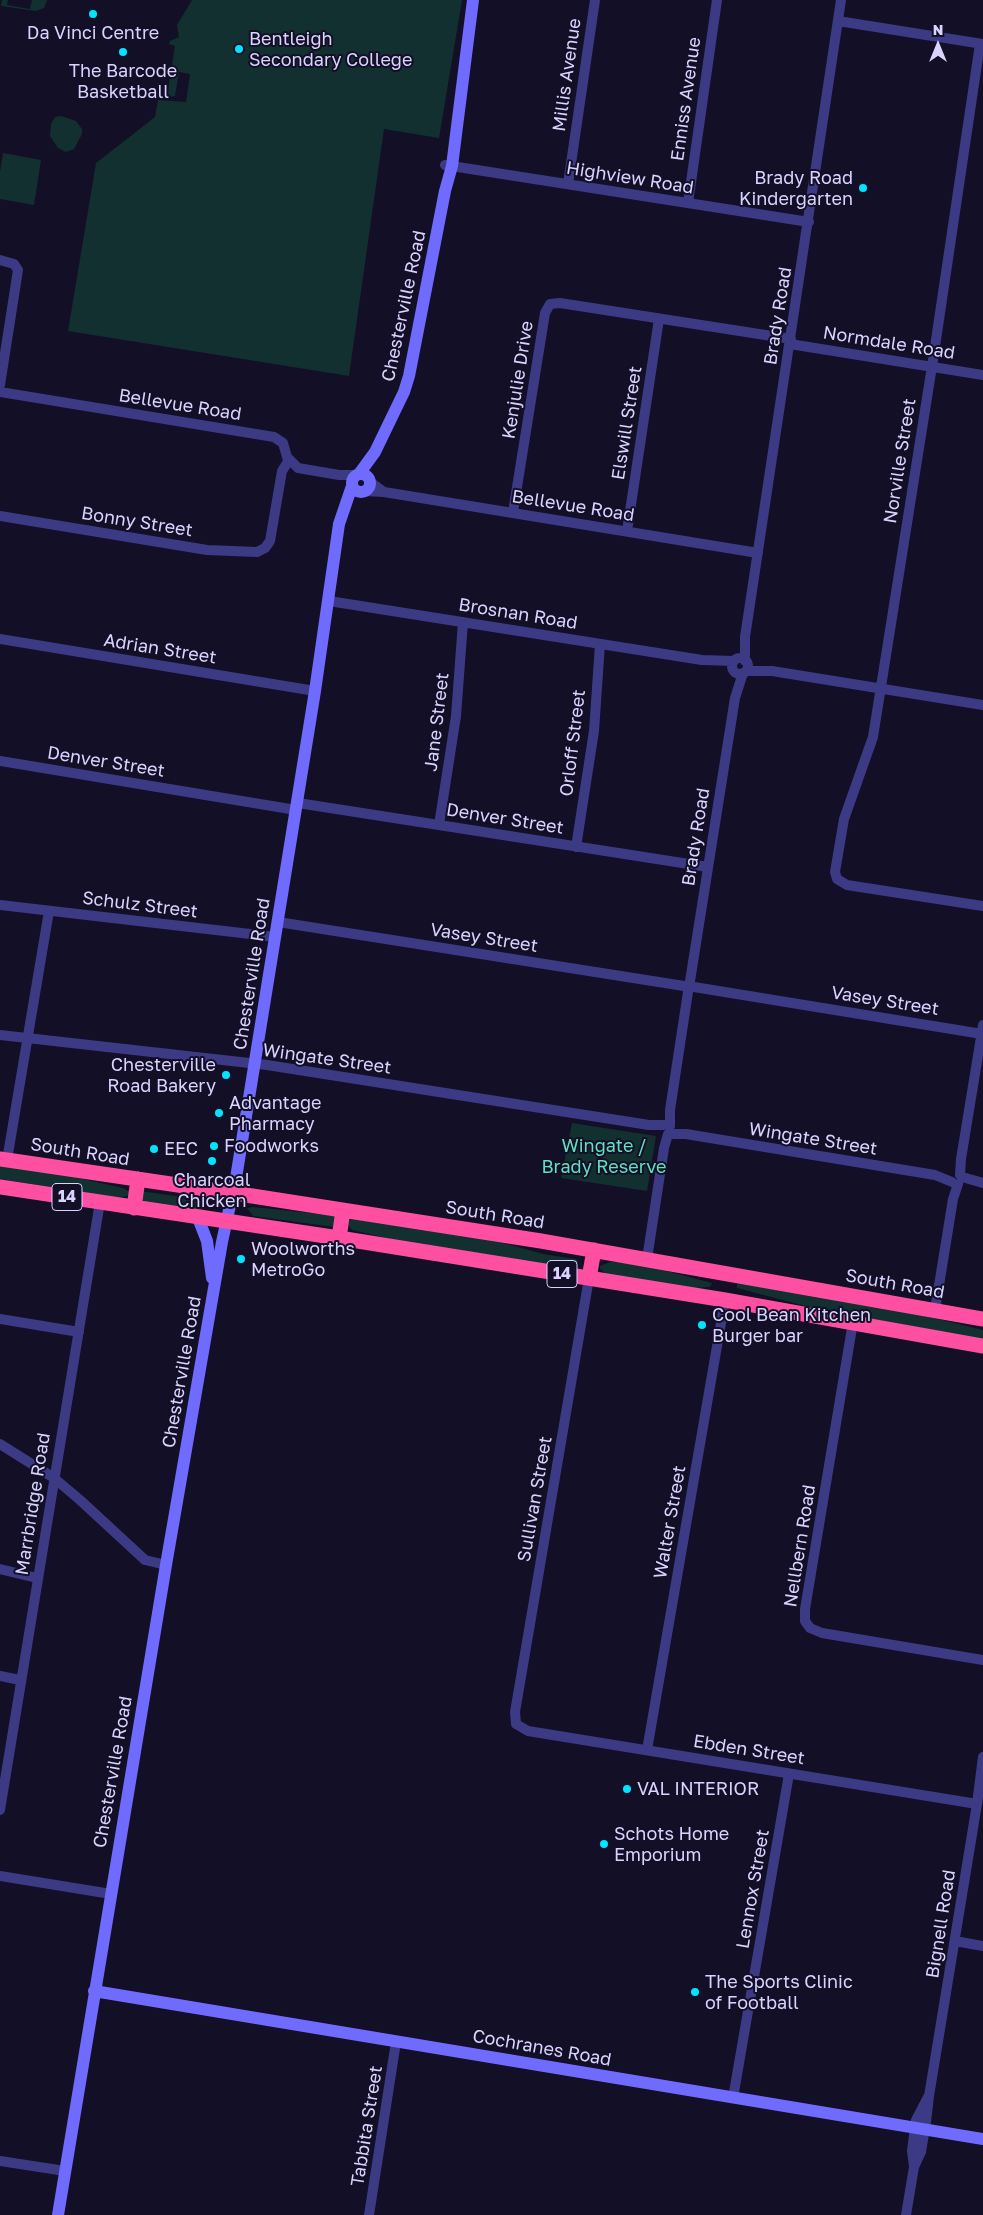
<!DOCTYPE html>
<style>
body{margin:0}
#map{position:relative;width:983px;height:2215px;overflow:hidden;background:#130f26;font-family:"Golos Text",sans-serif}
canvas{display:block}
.north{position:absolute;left:913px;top:20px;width:50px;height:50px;-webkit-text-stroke:4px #130f26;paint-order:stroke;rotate:0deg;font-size:14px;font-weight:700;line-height:20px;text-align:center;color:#d9d4ff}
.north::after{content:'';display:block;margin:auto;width:18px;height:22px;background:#d9d4ff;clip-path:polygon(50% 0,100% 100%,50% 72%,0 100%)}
</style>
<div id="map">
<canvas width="983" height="2215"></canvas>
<div class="north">N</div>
</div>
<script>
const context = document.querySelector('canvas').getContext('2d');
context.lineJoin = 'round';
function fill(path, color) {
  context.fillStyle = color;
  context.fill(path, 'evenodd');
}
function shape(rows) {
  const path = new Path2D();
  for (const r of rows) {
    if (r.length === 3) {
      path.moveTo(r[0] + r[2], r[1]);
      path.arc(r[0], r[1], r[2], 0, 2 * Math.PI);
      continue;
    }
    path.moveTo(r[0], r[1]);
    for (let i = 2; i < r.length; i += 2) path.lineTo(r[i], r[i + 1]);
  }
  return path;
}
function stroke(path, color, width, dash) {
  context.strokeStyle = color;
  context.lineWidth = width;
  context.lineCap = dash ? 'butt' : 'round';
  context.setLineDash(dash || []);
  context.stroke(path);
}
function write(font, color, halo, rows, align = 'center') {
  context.font = font + ' "Golos Text",sans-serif';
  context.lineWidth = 4;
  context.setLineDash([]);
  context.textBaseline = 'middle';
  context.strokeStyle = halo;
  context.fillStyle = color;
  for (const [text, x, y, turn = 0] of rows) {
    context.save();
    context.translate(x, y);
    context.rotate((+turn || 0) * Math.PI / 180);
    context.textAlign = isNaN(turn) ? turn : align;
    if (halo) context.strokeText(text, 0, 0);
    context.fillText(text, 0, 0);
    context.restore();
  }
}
fill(shape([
 [2,0,8,0,7,5,30,9,32,0,47,0,44,8,36,11,1,6],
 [192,0,462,0,439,138,384,129,349,376,68,331,96,163,155,117,158,100,186,102,190,74,179,72,175,96,167,97,175,46,169,44,170,41,179,37,177,25],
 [61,116,76,121,82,129,82,134,74,149,66,152,58,148,50,136,51,124,55,117],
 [3,153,41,160,34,205,0,199,0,172],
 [572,1123,656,1136,647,1191,561,1178],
 [0,1165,65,1175,123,1188,130,1192,130,1195,119,1198,0,1179],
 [140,1191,204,1200,205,1209,200,1210,138,1202],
 [253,1207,273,1209,337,1216,334,1227,253,1216,247,1208],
 [354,1219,493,1240,543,1254,575,1259,578,1261,577,1267,567,1268,408,1243,352,1230,345,1222],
 [610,1262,623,1262,655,1268,712,1283,710,1287,694,1288,607,1275,600,1269,600,1266],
 [744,1282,897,1309,983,1330,983,1339,809,1307,737,1288,737,1284]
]), '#12302f');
stroke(shape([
 [838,21,983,44],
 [980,44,933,360,873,737,844,819,835,872,837,879,847,885,983,906],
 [445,165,809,222],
 [568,184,595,0],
 [688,203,717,0],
 [0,260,14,264,18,270,0,385],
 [790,344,983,375],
 [0,392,274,437,283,443,287,457,298,468,339,475,357,475],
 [369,481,384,492],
 [364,491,384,492,758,553],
 [513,512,545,313,550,304,560,303,791,339],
 [0,516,207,550,257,552,265,548,270,541,282,471,289,460],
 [627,531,659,319],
 [329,601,702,660,734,661],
 [0,639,315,691],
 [740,666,8],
 [745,661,745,637,841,0],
 [746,671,772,671,983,705],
 [0,761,296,810],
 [298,803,708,867],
 [439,825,456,716,463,622],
 [576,847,594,731,600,644],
 [0,905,276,937],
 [278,922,684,986],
 [690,981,735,698,743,673],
 [694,987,982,1034],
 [0,1035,267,1065,649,1125,664,1125],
 [670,1126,670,1110,688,992],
 [669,1134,686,1134,935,1175,952,1182],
 [7,1160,49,911],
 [960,1175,961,1159,983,1025],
 [962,1177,983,1183],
 [647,1259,664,1148,668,1134],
 [589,1278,515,1712,516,1724,528,1731,977,1804],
 [935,1310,953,1199,958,1184],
 [0,1319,79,1332],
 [853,1322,805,1609,805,1621,810,1628,822,1633,983,1660],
 [0,1444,54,1478,80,1500,145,1560,166,1565],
 [0,1569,37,1578],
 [0,1676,20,1680],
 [647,1750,725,1300],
 [0,1810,100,1202],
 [0,1876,111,1894],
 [955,1941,983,1946],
 [733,2098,789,1774],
 [0,2161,65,2171],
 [914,2166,912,2151,916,2120,928,2097],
 [369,2215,396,2042],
 [906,2215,914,2167,921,2152,926,2122,929,2096,977,1804,983,1757]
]), '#3d3a85', 10);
stroke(shape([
 [359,474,375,452,404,392,409,376,445,191,452,166,473,0],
 [361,483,9],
 [198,1218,207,1241,212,1278],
 [94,1991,983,2139],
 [58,2215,166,1565,222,1242,236,1178,315,691,339,524,352,486]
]), '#6f6bff', 12);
stroke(shape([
 [0,1159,246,1195,541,1241,983,1319],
 [0,1187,339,1238,725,1300,983,1346],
 [134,1208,138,1179],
 [339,1238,343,1210],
 [589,1278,594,1250]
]), '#ff4fa3', 15);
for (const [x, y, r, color] of [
 [93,14,5,"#00e5ff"],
 [239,49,5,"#00e5ff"],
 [123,52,5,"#00e5ff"],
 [863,188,5,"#00e5ff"],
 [226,1075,5,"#00e5ff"],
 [219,1113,5,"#00e5ff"],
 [214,1146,5,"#00e5ff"],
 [154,1149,5,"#00e5ff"],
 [212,1161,5,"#00e5ff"],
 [241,1259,5,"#00e5ff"],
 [702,1325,5,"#00e5ff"],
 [627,1789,5,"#00e5ff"],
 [604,1844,5,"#00e5ff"],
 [695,1992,5,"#00e5ff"]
]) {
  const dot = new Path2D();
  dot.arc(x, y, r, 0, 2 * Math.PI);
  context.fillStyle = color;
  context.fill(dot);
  stroke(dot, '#130f26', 2);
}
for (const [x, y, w] of [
 [67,1197,30],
 [562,1274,30]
]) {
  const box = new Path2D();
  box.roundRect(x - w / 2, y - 13.5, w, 27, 4);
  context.fillStyle = '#130f26';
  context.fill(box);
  stroke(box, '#d9d4ff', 1);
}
write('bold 16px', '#d9d4ff', null, [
 ["14",67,1197],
 ["14",562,1274]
]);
write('18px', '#d9d4ff', '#130f26', [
 ["Da Vinci Centre",93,33,"center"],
 ["Bentleigh",249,39],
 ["Secondary College",249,60],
 ["The Barcode",123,71,"center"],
 ["Basketball",123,92,"center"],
 ["Brady Road",853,178,"right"],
 ["Kindergarten",853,199,"right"],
 ["Chesterville",216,1065,"right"],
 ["Road Bakery",216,1086,"right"],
 ["Advantage",229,1103],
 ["Pharmacy",229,1124],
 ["Foodworks",224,1146],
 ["EEC",164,1149],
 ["Charcoal",212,1180,"center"],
 ["Chicken",212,1201,"center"],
 ["Woolworths",251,1249],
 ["MetroGo",251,1270],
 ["Cool Bean Kitchen",712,1315],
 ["Burger bar",712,1336],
 ["VAL INTERIOR",637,1789],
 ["Schots Home",614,1834],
 ["Emporium",614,1855],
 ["The Sports Clinic",705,1982],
 ["of Football",705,2003]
], 'left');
write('18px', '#d9d4ff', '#130f26', [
 ["Millis Avenue",567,75,-82],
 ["Enniss Avenue",686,99,-82],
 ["Highview Road",630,178,9],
 ["Chesterville Road",404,306,-78],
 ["Brady Road",778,316,-81],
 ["Normdale Road",889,343,9],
 ["Kenjulie Drive",518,380,-81],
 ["Bellevue Road",180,405,9],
 ["Elswill Street",627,423,-81],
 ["Norville Street",900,461,-81],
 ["Bellevue Road",573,506,9],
 ["Bonny Street",137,522,9],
 ["Brosnan Road",518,614,9],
 ["Adrian Street",160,649,9],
 ["Jane Street",437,722,-83],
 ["Orloff Street",573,743,-83],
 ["Denver Street",106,762,9],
 ["Denver Street",505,819,9],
 ["Brady Road",696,837,-81],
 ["Schulz Street",140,905,7],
 ["Vasey Street",484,938,9],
 ["Chesterville Road",252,974,-81],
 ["Vasey Street",885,1001,9],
 ["Wingate Street",327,1059,8],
 ["Wingate Street",813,1139,9],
 ["South Road",80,1152,9],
 ["South Road",495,1215,9],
 ["South Road",895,1284,10],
 ["Chesterville Road",182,1372,-80],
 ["Sullivan Street",535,1499,-80],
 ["Marrbridge Road",33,1504,-81],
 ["Walter Street",670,1522,-80],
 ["Nellbern Road",800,1546,-81],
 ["Ebden Street",749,1750,9],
 ["Chesterville Road",113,1772,-80],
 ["Lennox Street",753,1889,-80],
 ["Bignell Road",941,1924,-81],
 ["Cochranes Road",542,2048,10],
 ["Tabbita Street",367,2126,-81]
]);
write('18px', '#5fe0c0', '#130f26', [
 ["Wingate /",604,1146],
 ["Brady Reserve",604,1167]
]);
</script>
